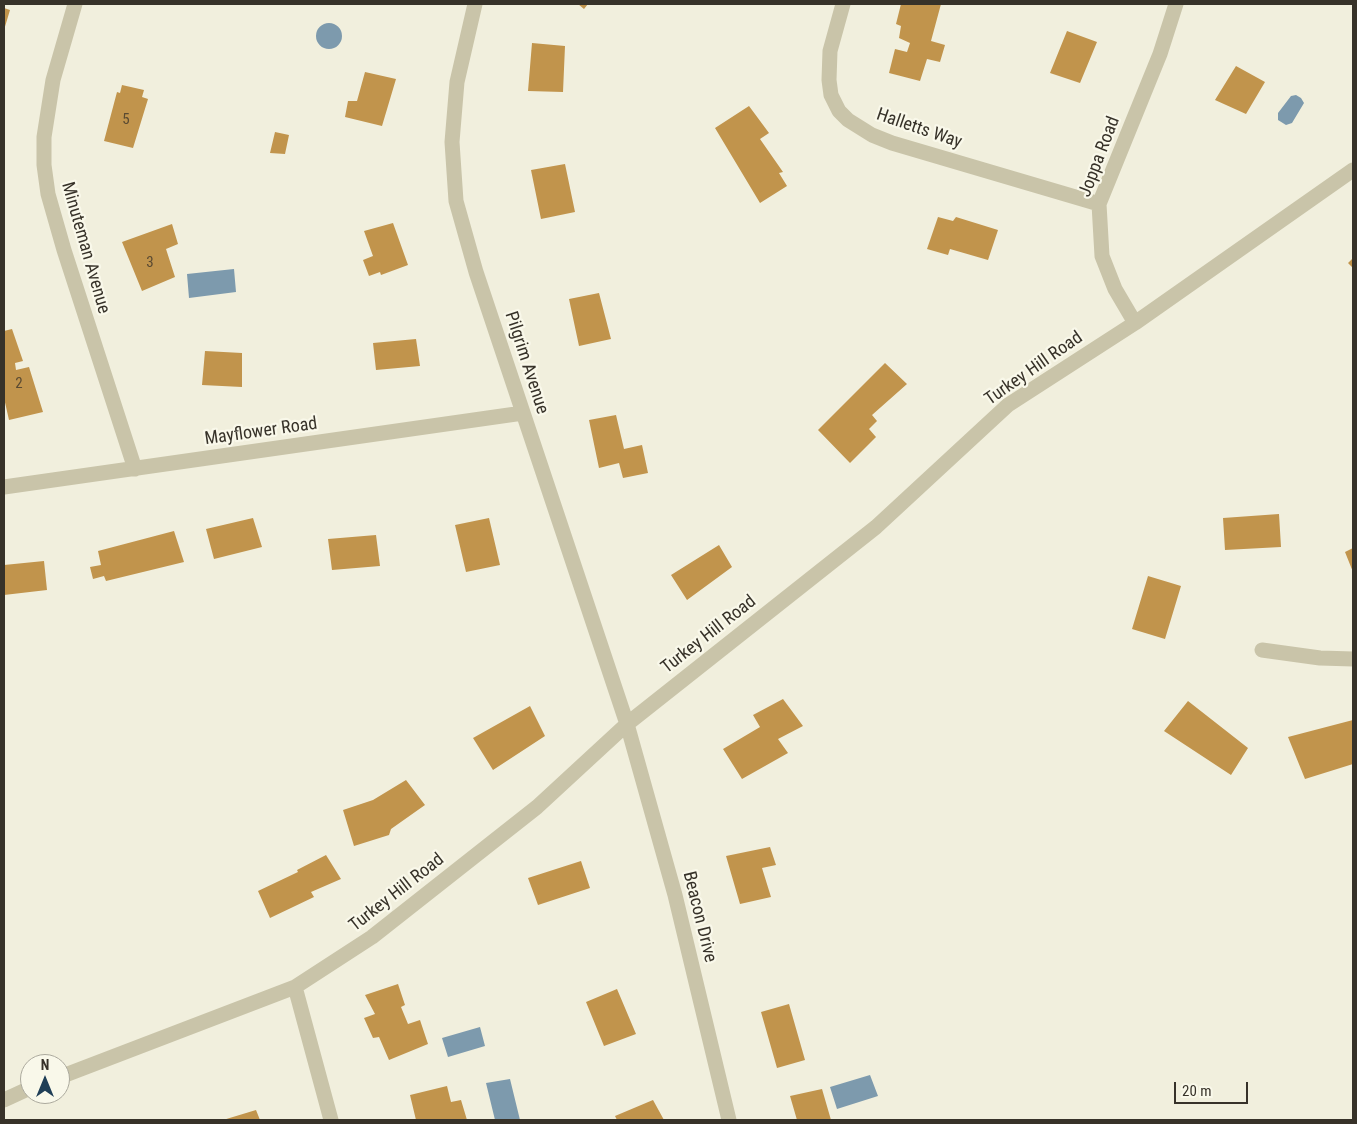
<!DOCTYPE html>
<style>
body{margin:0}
#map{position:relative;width:1357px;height:1124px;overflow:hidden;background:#f1efdd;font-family:"Roboto Condensed",sans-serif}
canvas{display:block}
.frame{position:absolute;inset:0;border:5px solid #373229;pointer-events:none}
.north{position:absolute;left:20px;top:1054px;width:50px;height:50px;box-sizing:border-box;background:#f9f8ea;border:1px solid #aba99d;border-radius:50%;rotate:0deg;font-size:14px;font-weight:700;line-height:20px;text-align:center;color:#373229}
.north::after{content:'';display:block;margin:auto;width:18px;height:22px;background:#203f57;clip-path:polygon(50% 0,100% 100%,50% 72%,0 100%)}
.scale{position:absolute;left:1174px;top:1082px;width:74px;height:22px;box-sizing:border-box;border:2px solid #373229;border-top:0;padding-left:6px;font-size:15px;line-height:18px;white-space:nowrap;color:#373229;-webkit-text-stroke:4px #f9f8ea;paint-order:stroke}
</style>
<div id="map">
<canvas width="1357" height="1124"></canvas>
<div class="frame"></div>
<div class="north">N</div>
<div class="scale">20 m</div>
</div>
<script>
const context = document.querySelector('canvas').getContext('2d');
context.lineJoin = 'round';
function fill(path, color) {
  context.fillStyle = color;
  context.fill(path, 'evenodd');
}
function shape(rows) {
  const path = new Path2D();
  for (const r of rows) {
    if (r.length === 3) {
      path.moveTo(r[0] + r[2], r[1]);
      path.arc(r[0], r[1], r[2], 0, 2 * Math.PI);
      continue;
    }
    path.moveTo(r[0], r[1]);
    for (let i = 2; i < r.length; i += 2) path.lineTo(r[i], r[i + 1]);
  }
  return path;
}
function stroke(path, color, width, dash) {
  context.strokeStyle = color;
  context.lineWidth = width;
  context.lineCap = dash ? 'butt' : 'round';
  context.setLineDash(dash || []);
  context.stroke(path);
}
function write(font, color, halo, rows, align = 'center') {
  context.font = font + ' "Roboto Condensed",sans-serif';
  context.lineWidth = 4.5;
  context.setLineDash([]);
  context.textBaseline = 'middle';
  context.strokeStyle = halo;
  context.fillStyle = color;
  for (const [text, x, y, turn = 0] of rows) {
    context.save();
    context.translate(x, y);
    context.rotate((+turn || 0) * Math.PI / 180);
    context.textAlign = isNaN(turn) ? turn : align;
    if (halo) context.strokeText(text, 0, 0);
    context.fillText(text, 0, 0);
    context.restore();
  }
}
fill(shape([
 [329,36,13],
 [1296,95,1301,98,1304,103,1292,123,1286,125,1278,120,1278,113,1291,96],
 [234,269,236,292,189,298,187,274],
 [480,1027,485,1046,448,1057,442,1038],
 [870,1075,878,1096,837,1109,830,1087],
 [510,1079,520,1120,495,1120,486,1083]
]), '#7d9aad');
fill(shape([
 [578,4,588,4,584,9],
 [901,4,941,4,931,41,945,45,940,62,927,59,920,81,889,73,895,49,907,52,910,43,899,38,901,26,896,24],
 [4,8,10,10,4,30],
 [1067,31,1097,42,1080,83,1050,73],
 [532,43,565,46,563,92,528,91],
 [1236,66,1265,82,1246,114,1215,100],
 [365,72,396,79,382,126,345,117,348,101,357,101],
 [122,85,144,90,142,97,148,99,133,148,104,141,117,92,120,93],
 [749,106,769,133,760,139,783,172,779,173,787,186,760,203,715,128],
 [275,132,289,135,285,154,270,153],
 [565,164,575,212,541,219,531,170],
 [938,217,953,221,956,217,998,230,988,260,950,249,948,255,927,249],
 [393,223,408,265,381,275,380,272,369,276,363,260,373,256,364,231],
 [172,224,178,244,166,249,175,277,142,291,122,242],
 [1353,258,1353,268,1348,263],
 [599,293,611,339,579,346,569,299],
 [12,329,23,361,15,363,16,370,29,367,43,412,9,420,4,398,4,331],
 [416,339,420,366,376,370,373,343],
 [205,351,242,353,242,387,202,385],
 [885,363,907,384,872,415,877,421,869,429,876,437,850,463,818,430],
 [616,415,624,449,642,445,648,473,623,478,619,463,599,468,589,420],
 [1279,514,1281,547,1225,550,1223,518],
 [253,518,262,547,214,559,206,529],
 [489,518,500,565,466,572,455,525],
 [174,531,184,562,106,581,104,576,93,579,90,567,101,565,98,551],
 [376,535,380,566,332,570,328,539],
 [719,545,732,567,687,600,671,575],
 [1353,548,1353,572,1345,552],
 [44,561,47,590,4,595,4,565],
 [1148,576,1181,586,1165,639,1132,629],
 [783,699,803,726,778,739,788,753,742,779,723,749,760,727,753,715],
 [1188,701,1248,748,1231,775,1164,731],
 [530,706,545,736,493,770,473,738],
 [1353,720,1353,764,1305,779,1288,737],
 [406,780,425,805,391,829,389,835,354,846,343,810,373,800],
 [770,847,776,865,762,868,771,897,740,904,726,856],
 [326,855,341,879,311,892,314,897,270,918,258,891,298,872,297,870],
 [581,861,590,888,538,905,528,878],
 [398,984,405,1005,401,1007,408,1024,420,1020,428,1044,389,1060,379,1037,373,1038,364,1018,375,1014,365,995],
 [617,989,636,1034,604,1046,586,1002],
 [789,1004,805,1060,777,1068,761,1012],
 [447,1086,451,1102,461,1100,467,1120,416,1120,410,1095],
 [822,1089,831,1120,797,1120,790,1096],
 [653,1100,664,1120,617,1120,615,1116],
 [256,1110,260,1120,223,1120]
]), '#c1944c');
stroke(shape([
 [75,4,53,80,44,137,44,165,48,194,64,250,135,469],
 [475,4,457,82,452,142,456,201,476,272,627,724,675,895,729,1120],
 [843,4,830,51,829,80,831,95,839,111,848,120,872,135,892,143,1099,204],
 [1135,323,1115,289,1102,256,1099,204,1160,54,1176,4],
 [4,487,523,413],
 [1262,650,1320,658,1353,659],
 [295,987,331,1120],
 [60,1077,295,987,372,937,537,807,627,724,876,527,1008,405,1135,323,1353,170],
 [4,1100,30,1088]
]), '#c9c4a9', 15);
write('15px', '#5a4a32', null, [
 ["5",126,120],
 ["3",150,263],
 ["2",19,384]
]);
write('18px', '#373229', '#f9f8ea', [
 ["Halletts Way",919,129,19],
 ["Joppa Road",1100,157,-69],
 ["Minuteman Avenue",85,248,74],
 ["Pilgrim Avenue",526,363,72],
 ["Turkey Hill Road",1034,369,-35],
 ["Mayflower Road",261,432,-8],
 ["Turkey Hill Road",709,635,-38],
 ["Turkey Hill Road",397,893,-38],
 ["Beacon Drive",699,917,76]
]);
</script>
